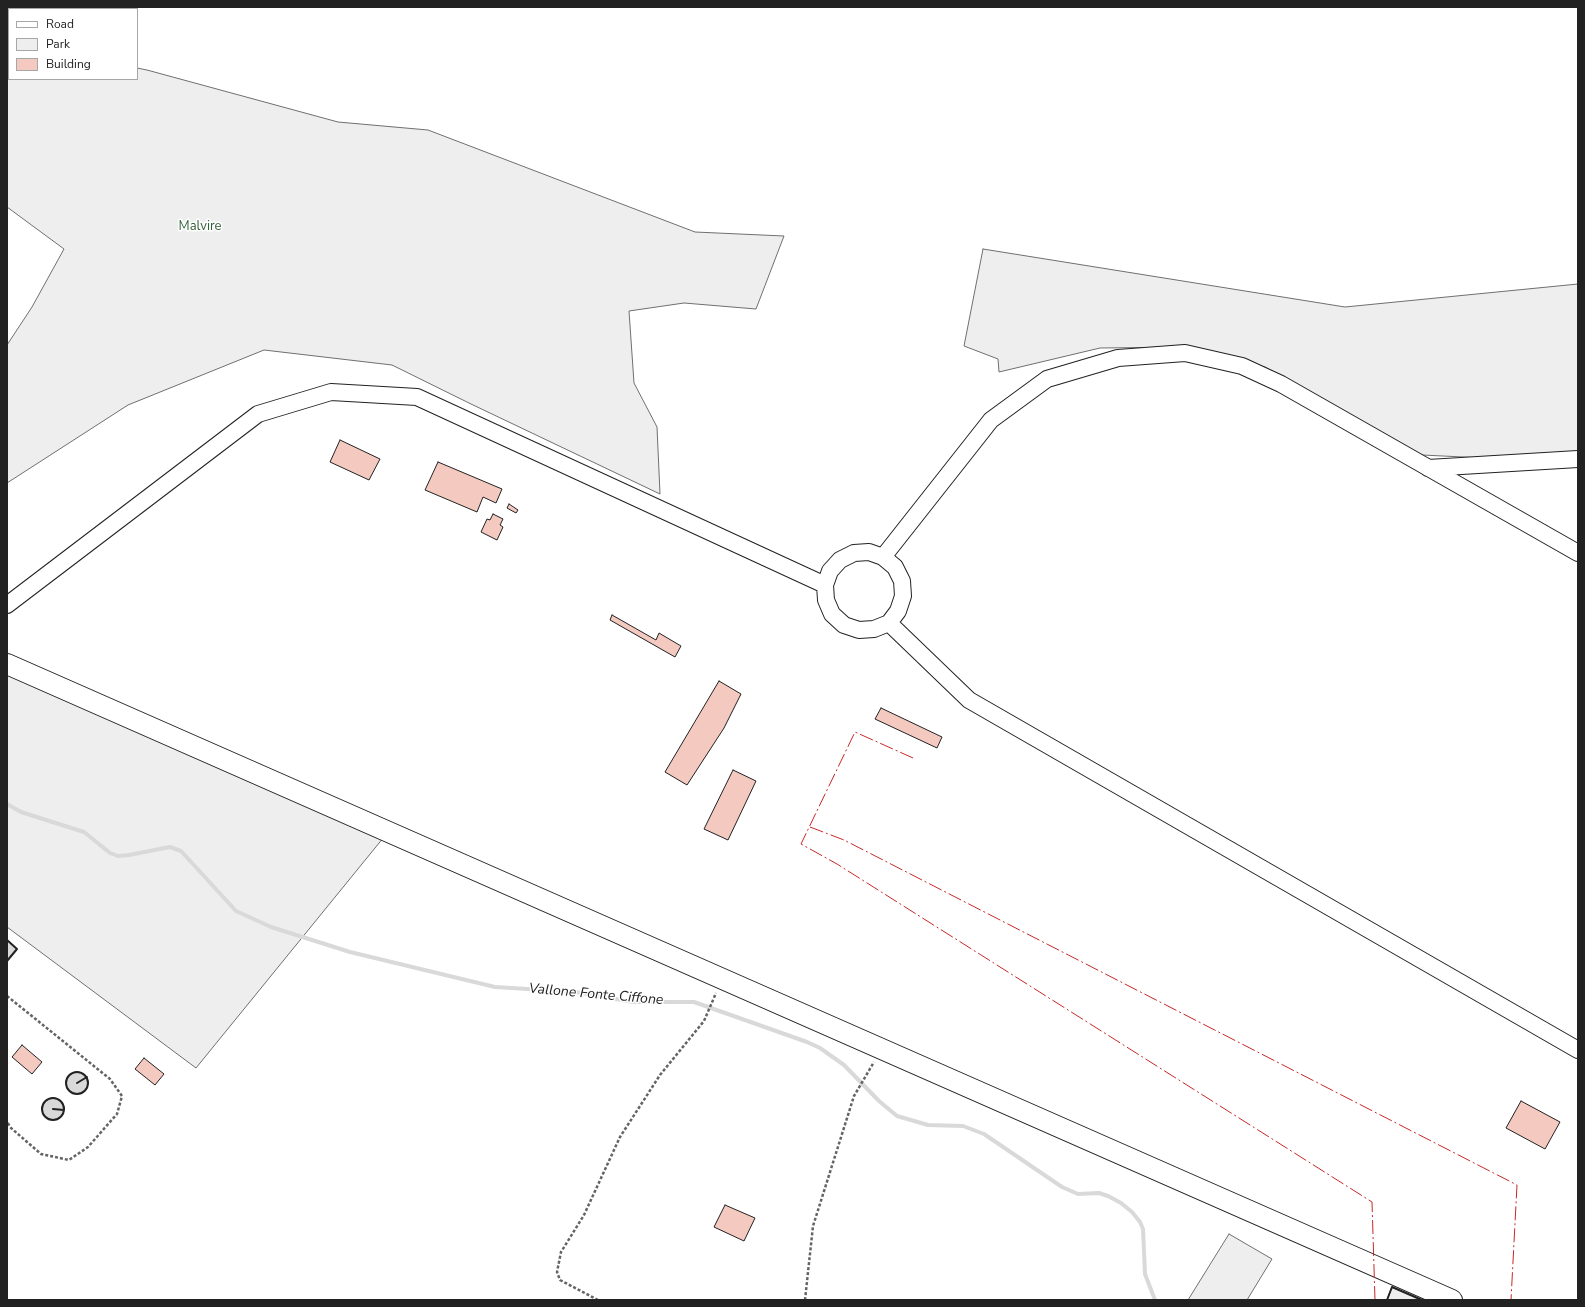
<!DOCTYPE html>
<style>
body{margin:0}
#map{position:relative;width:1585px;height:1307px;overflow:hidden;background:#fff;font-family:"Nunito Sans",sans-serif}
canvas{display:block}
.frame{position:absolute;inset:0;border:8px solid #222;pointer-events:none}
.legend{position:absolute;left:8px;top:8px;width:130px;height:72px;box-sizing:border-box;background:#fff;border:1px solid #a7a7a7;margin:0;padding:5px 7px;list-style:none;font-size:12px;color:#222}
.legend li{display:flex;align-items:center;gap:8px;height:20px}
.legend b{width:20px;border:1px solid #a7a7a7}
</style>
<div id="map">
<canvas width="1585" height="1307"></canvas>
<div class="frame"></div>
<ul class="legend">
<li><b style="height:5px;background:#fff"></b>Road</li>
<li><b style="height:11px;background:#eee"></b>Park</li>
<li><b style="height:11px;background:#f3c9c0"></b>Building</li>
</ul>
</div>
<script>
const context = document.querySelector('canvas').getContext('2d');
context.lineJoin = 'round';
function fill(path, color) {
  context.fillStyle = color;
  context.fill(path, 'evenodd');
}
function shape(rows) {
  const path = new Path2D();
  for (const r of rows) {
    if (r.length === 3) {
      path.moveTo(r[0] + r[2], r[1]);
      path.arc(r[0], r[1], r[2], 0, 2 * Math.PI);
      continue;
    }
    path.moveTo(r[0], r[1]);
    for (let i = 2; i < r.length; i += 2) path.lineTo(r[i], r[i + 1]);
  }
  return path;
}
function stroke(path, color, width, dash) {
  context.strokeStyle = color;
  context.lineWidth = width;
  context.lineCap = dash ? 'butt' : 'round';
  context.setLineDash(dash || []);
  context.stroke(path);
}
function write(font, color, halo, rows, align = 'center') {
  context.font = font + ' "Nunito Sans",sans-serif';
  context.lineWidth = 3;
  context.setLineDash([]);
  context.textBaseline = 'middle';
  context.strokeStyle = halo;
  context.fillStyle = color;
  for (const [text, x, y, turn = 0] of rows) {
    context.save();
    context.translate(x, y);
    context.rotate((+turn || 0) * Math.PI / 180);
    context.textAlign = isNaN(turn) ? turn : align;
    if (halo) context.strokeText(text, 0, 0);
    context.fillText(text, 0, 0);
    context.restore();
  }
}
const green = shape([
 [9,55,9,79,137,79,137,68,147,70,338,122,428,130,695,232,784,236,756,309,684,303,629,311,634,383,657,427,660,494,471,404,392,365,264,350,128,405,7,483,7,345,32,307,64,249,7,207,7,56,9,55],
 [983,249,1345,307,1578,284,1578,458,1547,461,1422,455,1265,367,1191,347,1100,348,999,372,998,359,964,346,983,249],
 [7,670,388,832,196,1068,7,927,7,670],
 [1229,1234,1272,1259,1247,1300,1188,1300,1229,1234],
 [1392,1287,1422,1300,1387,1300,1392,1287]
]);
fill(green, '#eee');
stroke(green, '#6f6f6f', 1);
const water = shape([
 [7,940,17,949,7,961,7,940],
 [77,1083,11],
 [53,1109,11]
]);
fill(water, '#d9d9d9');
stroke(water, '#6f6f6f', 1);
stroke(shape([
 [7,804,21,812,84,832,110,853,118,856,129,855,170,847,181,851,236,911,271,927,350,952,495,987,576,992,633,1002,694,1002,807,1042,820,1048,844,1065,879,1101,897,1116,928,1125,963,1126,984,1134,1062,1187,1078,1194,1099,1193,1108,1196,1121,1203,1132,1212,1140,1222,1143,1229,1145,1274,1155,1300]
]), '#d9d9d9', 4);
const building = shape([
 [340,440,380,459,369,480,330,462,340,440],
 [438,462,502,489,496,503,483,497,477,512,425,490,438,462],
 [509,504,518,510,516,513,507,508,509,504],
 [493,514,503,519,500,525,503,527,497,540,481,532,487,519,490,520,493,514],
 [612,615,656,640,659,633,681,646,675,657,610,620,612,615],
 [719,681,741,694,724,728,687,785,665,772,719,681],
 [881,708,942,737,937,748,875,719,881,708],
 [733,770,756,781,728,840,704,829,733,770],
 [22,1045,42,1062,32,1074,12,1057,22,1045],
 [144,1058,164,1074,155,1085,135,1069,144,1058],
 [1521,1101,1560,1122,1545,1149,1506,1128,1521,1101],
 [725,1205,755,1218,744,1241,714,1227,725,1205]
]);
fill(building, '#f3c9c0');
stroke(building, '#222', 1);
const minor = shape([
 [1428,468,1578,459],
 [869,552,883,557,895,567,902,581,903,596,898,611,889,623,874,629,859,630,844,625,832,614,826,600,825,585,830,571,840,560,854,553,869,552],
 [883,557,991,420,1047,379,1118,358,1185,353,1242,366,1281,384,1578,553],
 [7,605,258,414,331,392,417,397,825,585],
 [889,623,969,700,1578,1050]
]);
const major = shape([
 [7,664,1452,1300]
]);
stroke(minor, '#222', 18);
stroke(major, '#222', 22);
stroke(shape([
 [7,996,110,1079,122,1096,117,1114,88,1147,69,1160,41,1154,11,1128,7,1122],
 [598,1300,560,1280,557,1272,561,1252,584,1215,620,1137,660,1075,704,1021,716,993],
 [805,1300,813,1226,854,1096,874,1062]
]), '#646464', 2.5, [3, 2]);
stroke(minor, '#fff', 16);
stroke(major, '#fff', 20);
stroke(shape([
 [7,940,17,949,7,961],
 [77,1083,11],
 [77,1083,87,1077],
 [53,1109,11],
 [53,1109,64,1110],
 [1387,1300,1392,1287,1422,1300]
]), '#222', 2);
stroke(shape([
 [913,758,855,732,801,844,837,864,1372,1202,1375,1300],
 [810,827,844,840,1517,1185,1511,1300]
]), '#c62828', 1, [14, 3, 2, 3]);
write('13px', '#2f5e38', '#fff', [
 ["Malvire",200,227]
]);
write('italic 14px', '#222', '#fff', [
 ["Vallone Fonte Ciffone",596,995,5]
]);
</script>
